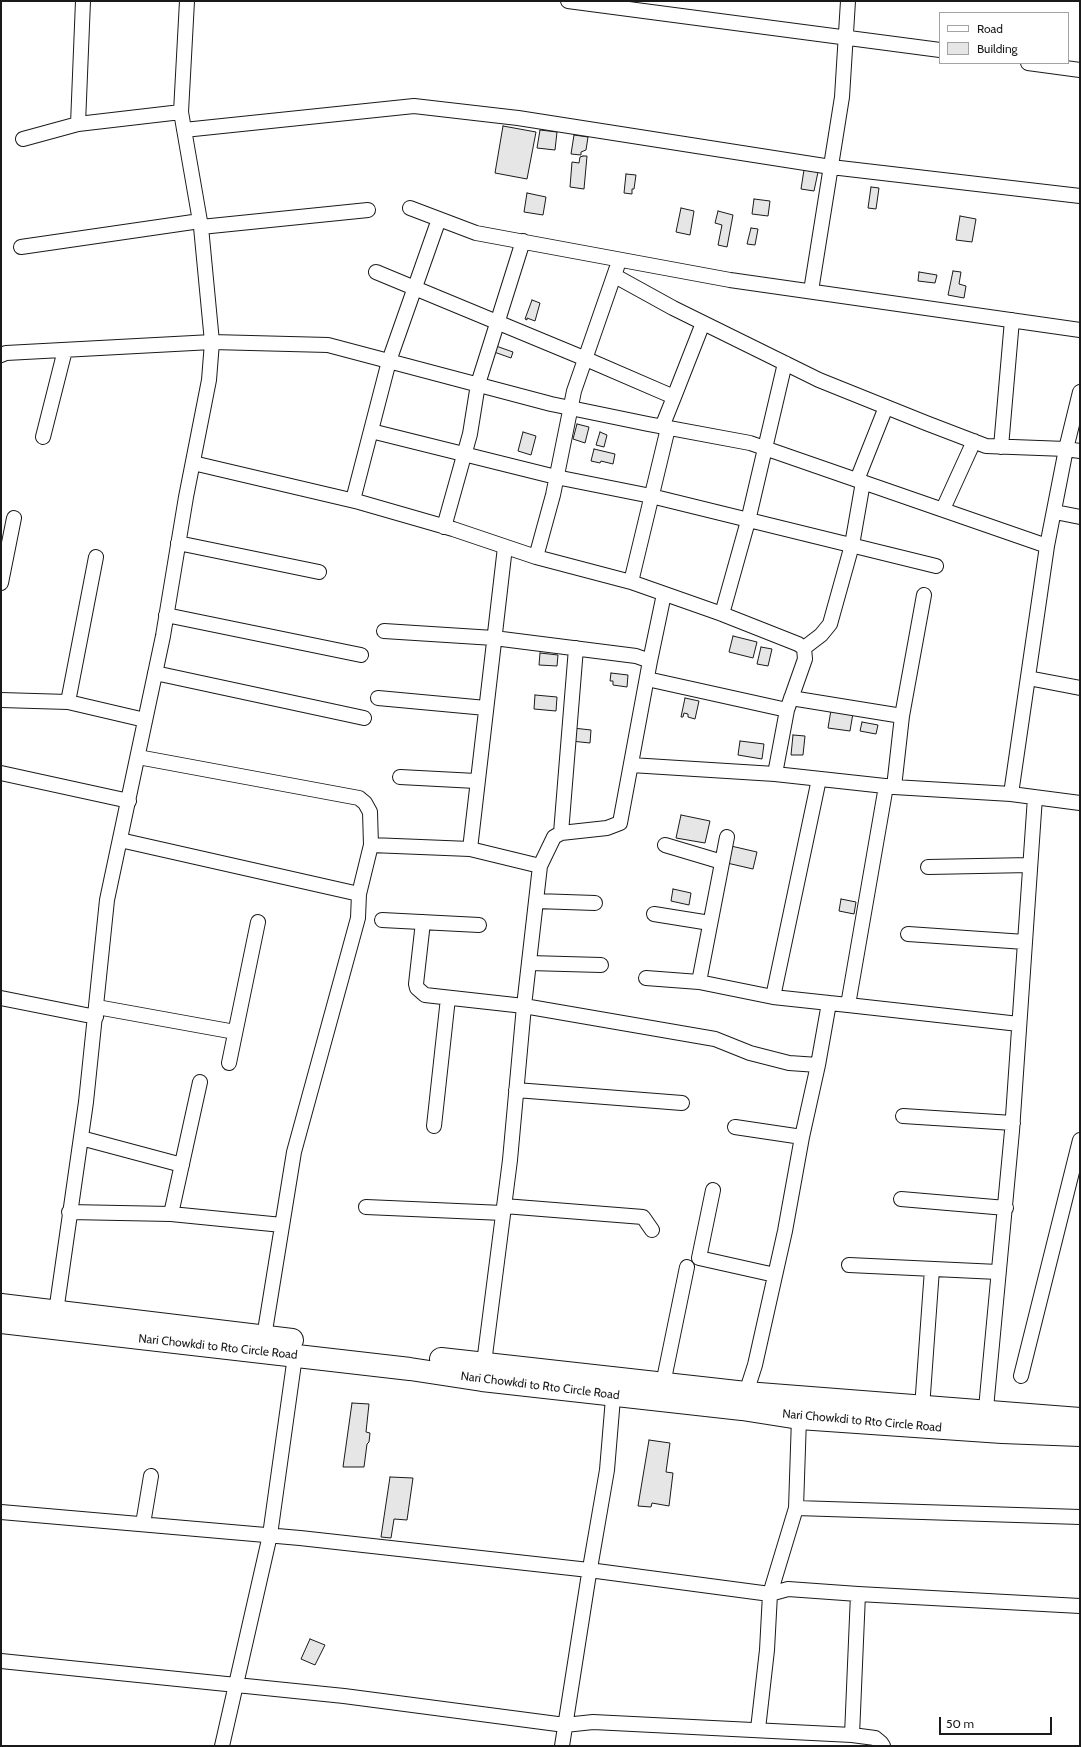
<!DOCTYPE html>
<style>
body{margin:0}
#map{position:relative;width:1081px;height:1747px;overflow:hidden;background:#fff;font-family:Cabin,sans-serif}
canvas{display:block}
.frame{position:absolute;inset:0;border:2px solid #1a1a1a;pointer-events:none}
.legend{position:absolute;left:939px;top:12px;width:130px;height:52px;box-sizing:border-box;background:#fff;border:1px solid #a3a3a3;margin:0;padding:5px 7px;list-style:none;font-size:12px;color:#1a1a1a}
.legend li{display:flex;align-items:center;gap:8px;height:20px}
.legend b{width:20px;border:1px solid #a3a3a3}
.scale{position:absolute;left:939px;top:1717px;width:113px;height:18px;box-sizing:border-box;border:2px solid #1a1a1a;border-top:0;padding-left:5px;font-size:12px;line-height:14px;white-space:nowrap;color:#1a1a1a;-webkit-text-stroke:3px #fff;paint-order:stroke}
</style>
<div id="map">
<canvas width="1081" height="1747"></canvas>
<div class="frame"></div>
<ul class="legend">
<li><b style="height:5px;background:#fff"></b>Road</li>
<li><b style="height:11px;background:#e6e6e6"></b>Building</li>
</ul>
<div class="scale">50 m</div>
</div>
<script>
const context = document.querySelector('canvas').getContext('2d');
context.lineJoin = 'round';
function fill(path, color) {
  context.fillStyle = color;
  context.fill(path, 'evenodd');
}
function shape(rows) {
  const path = new Path2D();
  for (const r of rows) {
    path.moveTo(r[0], r[1]);
    for (let i = 2; i < r.length; i += 2) path.lineTo(r[i], r[i + 1]);
  }
  return path;
}
function stroke(path, color, width, dash) {
  context.strokeStyle = color;
  context.lineWidth = width;
  context.lineCap = dash ? 'butt' : 'round';
  context.setLineDash(dash || []);
  context.stroke(path);
}
function write(font, color, halo, rows, align = 'center') {
  context.font = font + ' Cabin,sans-serif';
  context.lineWidth = 3;
  context.setLineDash([]);
  context.textBaseline = 'middle';
  context.strokeStyle = halo;
  context.fillStyle = color;
  for (const [text, x, y, turn = 0] of rows) {
    context.save();
    context.translate(x, y);
    context.rotate((+turn || 0) * Math.PI / 180);
    context.textAlign = isNaN(turn) ? turn : align;
    if (halo) context.strokeText(text, 0, 0);
    context.fillText(text, 0, 0);
    context.restore();
  }
}
const building = shape([
 [503,126,536,132,527,179,495,173,503,126],
 [540,130,557,132,555,150,537,148,540,130],
 [574,135,588,137,586,150,581,152,581,155,571,154,574,135],
 [583,156,587,156,584,189,570,187,572,162,579,163,580,157,583,156],
 [804,170,818,172,814,191,801,189,804,170],
 [626,174,636,175,634,189,632,189,632,194,624,193,626,174],
 [871,187,879,188,876,209,868,208,871,187],
 [527,193,546,197,543,215,524,212,527,193],
 [754,199,770,201,768,216,752,214,754,199],
 [681,208,694,211,690,235,676,232,681,208],
 [718,211,733,215,727,247,718,245,722,225,715,223,718,211],
 [960,216,976,219,972,242,956,240,960,216],
 [751,228,758,229,755,245,747,244,751,228],
 [953,271,961,272,959,284,966,286,964,298,948,295,953,271],
 [919,272,937,275,935,283,918,281,919,272],
 [532,300,540,303,535,321,527,318,527,320,525,319,532,300],
 [496,346,513,352,511,358,494,352,496,346],
 [577,424,589,427,585,443,573,439,577,424],
 [523,432,536,436,531,455,518,451,523,432],
 [600,432,607,435,604,447,596,445,600,432],
 [594,449,615,454,613,464,601,461,600,463,591,461,594,449],
 [733,636,757,642,753,658,729,652,733,636],
 [761,647,772,649,768,666,757,664,761,647],
 [540,653,558,655,557,666,539,665,540,653],
 [611,673,628,675,627,687,613,685,613,681,610,681,611,673],
 [535,695,557,697,556,711,534,709,535,695],
 [685,698,699,701,695,719,688,717,688,714,684,713,683,717,681,717,685,698],
 [831,710,853,713,850,731,828,728,831,710],
 [862,722,878,725,876,734,860,731,862,722],
 [573,728,591,730,590,743,571,741,573,728],
 [793,735,805,736,803,755,791,755,793,735],
 [740,741,764,744,762,759,738,755,740,741],
 [681,815,710,821,705,843,676,838,681,815],
 [731,846,757,852,753,869,727,863,731,846],
 [673,889,691,893,689,905,671,901,673,889],
 [841,899,856,902,854,914,839,911,841,899],
 [352,1403,369,1404,366,1432,370,1433,369,1442,367,1444,364,1467,343,1467,352,1403],
 [649,1440,670,1443,666,1472,673,1473,669,1506,652,1503,651,1507,638,1506,649,1440],
 [390,1477,413,1478,407,1520,394,1519,391,1538,381,1537,390,1477],
 [310,1639,325,1645,315,1665,301,1659,310,1639]
]);
fill(building, '#e6e6e6');
stroke(building, '#1a1a1a', 1);
const street = shape([
 [568,1,940,50],
 [1028,63,1080,70],
 [78,124,181,112],
 [184,130,414,106,518,118,831,167,1080,196],
 [23,139,78,124,83,1],
 [410,208,476,233,730,280,1080,330],
 [201,227,368,210],
 [21,247,200,221],
 [376,272,586,359,674,397,703,323],
 [615,276,673,308,819,380,926,423,986,446,1066,449,1047,546,1011,794],
 [811,291,842,97,848,1],
 [1,355,6,353,212,342,328,345,551,404,648,424,750,443,1047,546],
 [1080,392,1066,449,1080,451],
 [662,427,674,397],
 [371,431,556,477,651,496,936,566],
 [43,437,65,350],
 [1001,447,1012,320],
 [193,463,359,502,453,529,536,557,631,582,722,614,798,644,804,648,805,659,787,710,775,774,894,787,1011,794,1080,803],
 [857,480,886,407],
 [353,500,389,361,439,219],
 [943,509,974,441],
 [1055,512,1080,517],
 [444,527,470,434,478,384,523,241],
 [178,543,319,572],
 [96,557,68,702,145,720],
 [536,557,553,495,574,391,617,267],
 [631,582,668,428],
 [1,583,14,518],
 [722,614,748,521,785,363],
 [166,615,361,655],
 [384,631,494,638,636,656,650,661,664,594],
 [804,648,821,635,830,624,852,545,863,482],
 [155,673,364,718],
 [1028,678,1080,688],
 [647,679,787,710],
 [378,698,486,708],
 [791,698,902,716],
 [1,700,68,702],
 [138,757,359,798,365,803,370,812,371,845,359,894,358,918,294,1152,264,1337],
 [631,765,775,774],
 [1,773,129,801],
 [400,777,476,781],
 [819,779,773,997,848,1005],
 [886,786,848,1005,1019,1024],
 [894,787,902,716,924,595],
 [561,833,576,648],
 [120,840,359,894],
 [371,845,470,849,505,547],
 [665,845,722,862],
 [470,849,540,866,554,837,561,833,607,828,620,823,650,661],
 [928,867,1030,865],
 [536,901,595,903],
 [654,914,710,923],
 [382,920,479,925],
 [423,922,416,984,417,988,425,995,524,1006,715,1039,750,1053,789,1063,818,1065,802,1137,785,1231,755,1365,746,1393],
 [908,934,1025,942],
 [529,963,601,965],
 [646,978,699,982,727,837],
 [699,982,773,997],
 [1,998,96,1017],
 [97,1007,235,1032],
 [229,1063,258,922],
 [818,1065,829,1003],
 [516,1090,682,1103],
 [903,1116,1013,1123],
 [434,1126,448,998],
 [735,1127,802,1137],
 [81,1138,182,1165],
 [713,1190,699,1258,775,1275],
 [901,1199,1006,1208],
 [504,1206,643,1217,652,1230],
 [366,1207,503,1213],
 [69,1212,171,1214,200,1082],
 [171,1214,282,1225],
 [849,1265,998,1272],
 [55,1319,86,1102,107,900,163,636,186,497,209,380,212,342,201,227,181,112,187,1],
 [483,1371,510,1160,524,1006,540,866],
 [1021,1376,1080,1140],
 [663,1384,687,1267],
 [922,1408,932,1269],
 [799,1418,796,1508,770,1594,788,1589,858,1594,1080,1606],
 [985,1419,1012,1131,1035,797],
 [796,1508,1080,1517],
 [1,1512,300,1538,589,1570,770,1594,767,1650,758,1729],
 [143,1524,151,1476],
 [1,1661,344,1696,565,1725,593,1722,852,1735,875,1738,881,1743,883,1746],
 [852,1735,858,1594],
 [222,1746,270,1535,295,1356],
 [562,1746,588,1580,607,1470,614,1386]
]);
const highway = shape([
 [1,1305,292,1340],
 [1,1322,410,1369,482,1380,742,1409,799,1418,1002,1432,1080,1435],
 [441,1359,746,1393,1080,1419]
]);
stroke(street, '#1a1a1a', 16);
stroke(highway, '#1a1a1a', 24);
stroke(street, '#fff', 14);
stroke(highway, '#fff', 22);
write('12px', '#1a1a1a', '#fff', [
 ["Nari Chowkdi to Rto Circle Road",218,1347,6],
 ["Nari Chowkdi to Rto Circle Road",540,1386,7],
 ["Nari Chowkdi to Rto Circle Road",862,1421,5]
]);
</script>
